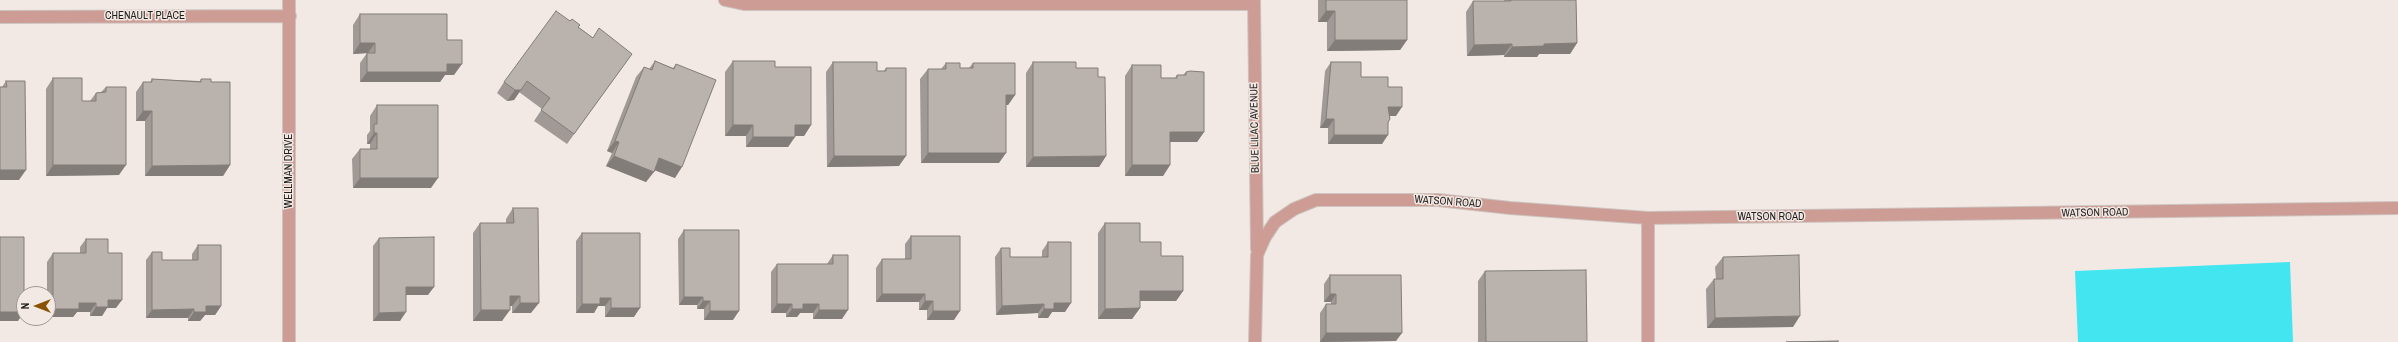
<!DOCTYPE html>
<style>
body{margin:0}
#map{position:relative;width:2398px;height:342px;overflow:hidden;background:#f2e9e4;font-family:"Archivo Narrow",sans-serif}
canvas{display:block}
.north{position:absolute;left:16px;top:286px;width:40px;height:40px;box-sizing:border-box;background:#f2e9e4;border:1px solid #9e9794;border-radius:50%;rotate:270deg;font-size:11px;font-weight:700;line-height:16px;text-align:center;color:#201d1b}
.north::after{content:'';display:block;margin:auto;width:14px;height:18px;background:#8a5303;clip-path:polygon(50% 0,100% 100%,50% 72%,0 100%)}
</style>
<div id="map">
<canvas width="2398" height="342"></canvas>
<div class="north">N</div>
</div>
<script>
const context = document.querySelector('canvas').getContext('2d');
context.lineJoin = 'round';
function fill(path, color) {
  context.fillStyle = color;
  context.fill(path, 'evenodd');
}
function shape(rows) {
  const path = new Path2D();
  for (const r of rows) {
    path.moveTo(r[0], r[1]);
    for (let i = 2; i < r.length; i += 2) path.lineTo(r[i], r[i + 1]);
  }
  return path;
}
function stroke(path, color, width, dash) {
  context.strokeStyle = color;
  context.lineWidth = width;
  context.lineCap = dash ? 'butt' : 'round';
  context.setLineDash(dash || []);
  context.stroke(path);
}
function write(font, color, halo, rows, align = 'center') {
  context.font = font + ' "Archivo Narrow",sans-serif';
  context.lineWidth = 3;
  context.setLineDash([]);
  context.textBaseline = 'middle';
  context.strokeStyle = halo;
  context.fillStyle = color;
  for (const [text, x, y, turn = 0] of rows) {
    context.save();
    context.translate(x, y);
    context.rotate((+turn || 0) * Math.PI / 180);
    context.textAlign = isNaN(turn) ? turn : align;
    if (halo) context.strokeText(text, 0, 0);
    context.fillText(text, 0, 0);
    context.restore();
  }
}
fill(shape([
 [2290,262,2293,342,2078,342,2075,271]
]), '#43e5f1');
const minor = shape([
 [725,0,744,4,1254,4],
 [1254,0,1257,249],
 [0,17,290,16],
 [289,342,289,0],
 [1255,342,1257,255,1265,237,1275,222,1294,209,1316,200,1438,200,1510,208,1648,218,2398,208],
 [1648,342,1648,218]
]);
stroke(minor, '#ccc4c0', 14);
stroke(minor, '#cc9c95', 12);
fill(shape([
 [1318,0,1407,0,1407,40,1400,50,1327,51,1327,22,1318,22],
 [1504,0,1576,0,1577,43,1570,54,1539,54,1537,57,1504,57,1504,55,1467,56,1466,12,1473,1,1504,1],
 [360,14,447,40,454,75,445,75,440,82,360,82,360,63,367,53,353,54,353,25],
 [570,21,593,38,632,54,567,144,534,121,542,109,519,92,514,100,507,101,497,93,504,82],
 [655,61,673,68,676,64,675,178,654,170,646,182,606,166,612,153,607,151,636,77,644,67,649,69],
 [733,61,811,125,804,136,795,136,788,147,746,147,746,136,725,136,725,72],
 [833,62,877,71,884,71,886,68,899,166,827,167,826,72],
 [1033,62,1076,68,1106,156,1099,167,1026,167,1026,73],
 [1331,62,1361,77,1388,87,1396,116,1390,116,1390,119,1388,123,1382,144,1328,144,1328,128,1320,128,1325,71],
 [946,63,960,68,969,68,973,63,1015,95,1008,105,1006,105,999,163,921,163,920,79,928,69,941,69],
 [1132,65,1161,78,1175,78,1177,75,1183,75,1186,72,1204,132,1197,142,1170,142,1170,165,1163,176,1125,176,1125,76],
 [53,78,82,101,90,101,96,93,101,92,106,87,119,175,46,176,46,89],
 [152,79,200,81,201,79,211,82,230,165,223,176,145,176,145,121,136,121,136,92,143,82,150,82],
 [6,81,19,180,0,180,2,87],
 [377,105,431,188,353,188,352,159,360,149,370,149,370,144,367,144,367,135,370,131,370,116],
 [513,208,531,313,512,313,512,306,510,306,502,321,473,321,473,233,480,223,506,223,506,219],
 [1105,223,1140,242,1161,256,1183,291,1176,301,1140,301,1140,308,1132,319,1098,319,1098,233],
 [684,230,733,320,704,320,704,309,697,309,697,305,679,305,678,239],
 [582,233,634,317,605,317,605,306,598,306,594,313,576,313,576,241],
 [911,236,954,320,927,320,927,310,919,310,919,302,876,302,876,268,882,259,905,259,905,244],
 [379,238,428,295,406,295,400,321,373,321,373,246],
 [86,239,108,253,116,308,107,308,102,316,90,316,90,312,77,312,73,317,48,317,48,294,47,294,47,262,53,253,80,253,80,247],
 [1048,242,1065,312,1052,312,1048,318,1038,318,1038,313,996,315,995,257,1001,248,1010,257,1042,257,1042,251],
 [198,245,221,306,215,315,205,315,200,321,188,321,188,318,146,318,146,260,152,252,162,260,192,260,192,254],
 [833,255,842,319,813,319,813,313,800,313,797,317,786,317,786,313,771,313,771,272,777,264,827,264],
 [1723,257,1793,327,1707,328,1706,289,1714,279,1716,279,1715,267],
 [1485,271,1587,342,1478,342,1478,281],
 [1330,275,1396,341,1320,342,1320,313,1326,304,1331,304,1331,302,1324,302,1324,284]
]), '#a09995');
fill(shape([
 [1326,11,1335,11,1327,22,1318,22],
 [1335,40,1407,40,1400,50,1327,51],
 [360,43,375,43,368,53,353,54],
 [1577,43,1570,54,1539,54,1537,57,1504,57,1512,47,1544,44],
 [1512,44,1504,55,1467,56,1474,45],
 [447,64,462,64,454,75,445,75,440,82,360,82,367,72],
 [515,90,521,90,514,100,507,101],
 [1006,95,1015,95,1008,105,999,105],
 [1388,107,1402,107,1396,116,1382,116],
 [143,111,152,111,145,121,136,121],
 [1326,119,1334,119,1328,128,1320,128],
 [733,125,753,125,746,136,725,136],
 [795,125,811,125,804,136,788,136],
 [1170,132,1204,132,1197,142,1162,142],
 [374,133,377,133,370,144,367,144],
 [1334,135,1388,135,1382,144,1328,144],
 [753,137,795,137,788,147,746,147],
 [615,141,619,142,612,153,607,151],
 [928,153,1006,153,999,163,921,163],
 [614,156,654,172,646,182,606,166],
 [834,156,906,156,899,166,827,167],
 [1106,156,1099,167,1026,167,1033,157],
 [659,158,682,167,675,178,652,169],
 [53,165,126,165,119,175,46,176],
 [230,165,223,176,145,176,152,166],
 [1132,165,1170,165,1163,176,1125,176],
 [0,170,26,170,19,180,0,180],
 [360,178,438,178,431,188,353,188],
 [406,287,434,287,428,295,400,295],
 [1140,291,1183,291,1176,301,1132,301],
 [882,294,925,294,919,302,876,302],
 [1330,294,1336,294,1331,302,1324,302],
 [510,296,520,296,512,306,502,306],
 [684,297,703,297,697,305,679,305],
 [600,298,611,298,605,306,598,306,594,313,576,313,582,304],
 [108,300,122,300,116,308,107,308,102,316,90,316,96,307],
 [703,301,710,301,704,309,697,309],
 [925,301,933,301,927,310,919,310],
 [79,303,96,303,90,312,77,312,73,317,48,317,48,315,53,309],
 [520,303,539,303,531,313,512,313],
 [1054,303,1071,303,1065,312,1052,312,1048,318,1038,318,1044,309],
 [777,304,792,304,786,313,771,313],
 [803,304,819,304,813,313,800,313,797,317,786,317,792,309],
 [1044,304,1038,313,996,315,1002,306],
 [206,306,221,306,215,315,205,315,200,321,188,321,194,312],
 [611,308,640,308,634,317,605,317],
 [1140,308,1132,319,1098,319,1105,309],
 [194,309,188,318,146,318,152,310],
 [481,310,510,310,502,321,473,321],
 [819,310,848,310,842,319,813,319],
 [710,311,739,311,733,320,704,320],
 [933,311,960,311,954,320,927,320],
 [0,312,24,312,18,321,0,321],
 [406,312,400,321,373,321,379,313],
 [1800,316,1793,327,1707,328,1715,318],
 [1326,333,1402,333,1396,341,1320,342]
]), '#827d79');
const building = shape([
 [1326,0,1407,0,1407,40,1335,40,1335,11,1326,11,1326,0],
 [1511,0,1576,0,1577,43,1544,44,1544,46,1512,47,1512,44,1474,45,1473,1,1511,1,1511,0],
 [556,11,570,21,572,19,580,25,578,27,593,38,599,28,632,54,574,134,541,110,550,98,527,81,521,90,515,90,504,82,556,11],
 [360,14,447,14,447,40,462,40,462,64,447,64,447,72,367,72,367,53,375,53,375,43,360,43,360,14],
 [655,61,674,69,676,64,716,80,682,167,659,158,654,172,614,156,619,142,615,141,644,67,652,70,655,61],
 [733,61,775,61,775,67,811,67,811,125,795,125,795,137,753,137,753,125,733,125,733,61],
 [833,62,877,62,877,71,886,71,886,68,906,68,906,156,834,156,833,62],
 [1033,62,1076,62,1076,68,1098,68,1098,77,1105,77,1106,156,1033,157,1033,62],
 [1331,62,1361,62,1361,77,1388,77,1388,87,1402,87,1402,107,1388,107,1390,119,1388,122,1388,135,1334,135,1334,119,1326,119,1331,62],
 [946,63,960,63,960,68,973,68,973,63,1015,63,1015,95,1006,95,1006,153,928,153,928,69,946,69,946,63],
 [1132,65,1161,65,1161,78,1177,78,1177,75,1186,75,1186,72,1190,71,1204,72,1204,132,1170,132,1170,165,1132,165,1132,65],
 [53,78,82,78,82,101,96,101,96,93,106,92,106,87,126,87,126,165,53,165,53,78],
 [152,79,201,82,201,79,211,79,211,82,230,82,230,165,152,166,152,111,143,111,143,82,152,82,152,79],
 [6,81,25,81,26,170,0,170,0,87,7,87,6,81],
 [377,105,438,105,438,178,360,178,360,149,377,149,377,133,374,133,374,124,377,124,377,105],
 [513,208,538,208,539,303,520,303,520,296,510,296,510,310,481,310,480,223,514,223,513,208],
 [1105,223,1140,223,1140,242,1161,242,1161,256,1183,256,1183,291,1140,291,1140,308,1105,309,1105,223],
 [684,230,739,230,739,311,710,311,710,301,703,301,703,297,684,297,684,230],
 [582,233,640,233,640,308,611,308,611,298,600,298,600,304,582,304,582,233],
 [911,236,960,236,960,311,933,311,933,301,925,301,925,294,882,294,882,259,911,259,911,236],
 [0,237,24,237,24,312,0,312,0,237],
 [434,237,434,287,406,287,406,312,379,313,379,238,434,237],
 [86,239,108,239,108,253,122,253,122,300,108,300,108,307,96,307,96,303,79,303,79,309,53,309,53,253,86,253,86,239],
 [1048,242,1071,242,1071,303,1054,303,1054,309,1044,309,1044,304,1002,306,1001,248,1010,248,1010,257,1048,257,1048,242],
 [198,245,221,245,221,306,206,306,206,312,194,312,194,309,152,310,152,252,162,252,162,260,198,260,198,245],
 [833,255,848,255,848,310,819,310,819,304,803,304,803,309,792,309,792,304,777,304,777,264,833,264,833,255],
 [1799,255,1800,316,1715,318,1714,279,1723,279,1723,257,1799,255],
 [1586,270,1587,342,1486,342,1485,271,1586,270],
 [1330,275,1401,275,1402,333,1326,333,1326,304,1336,304,1336,294,1330,294,1330,275],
 [1838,341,1838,342,1786,342,1838,341]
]);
fill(building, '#bab2ad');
stroke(building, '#827d79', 1);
write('11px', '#201d1b', '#f2e9e4', [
 ["CHENAULT PLACE",145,16],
 ["BLUE LILAC AVENUE",1255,128,-91],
 ["WELLMAN DRIVE",289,171,-90],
 ["WATSON ROAD",1448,202,4],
 ["WATSON ROAD",2095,213,-1],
 ["WATSON ROAD",1771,217]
]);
</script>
